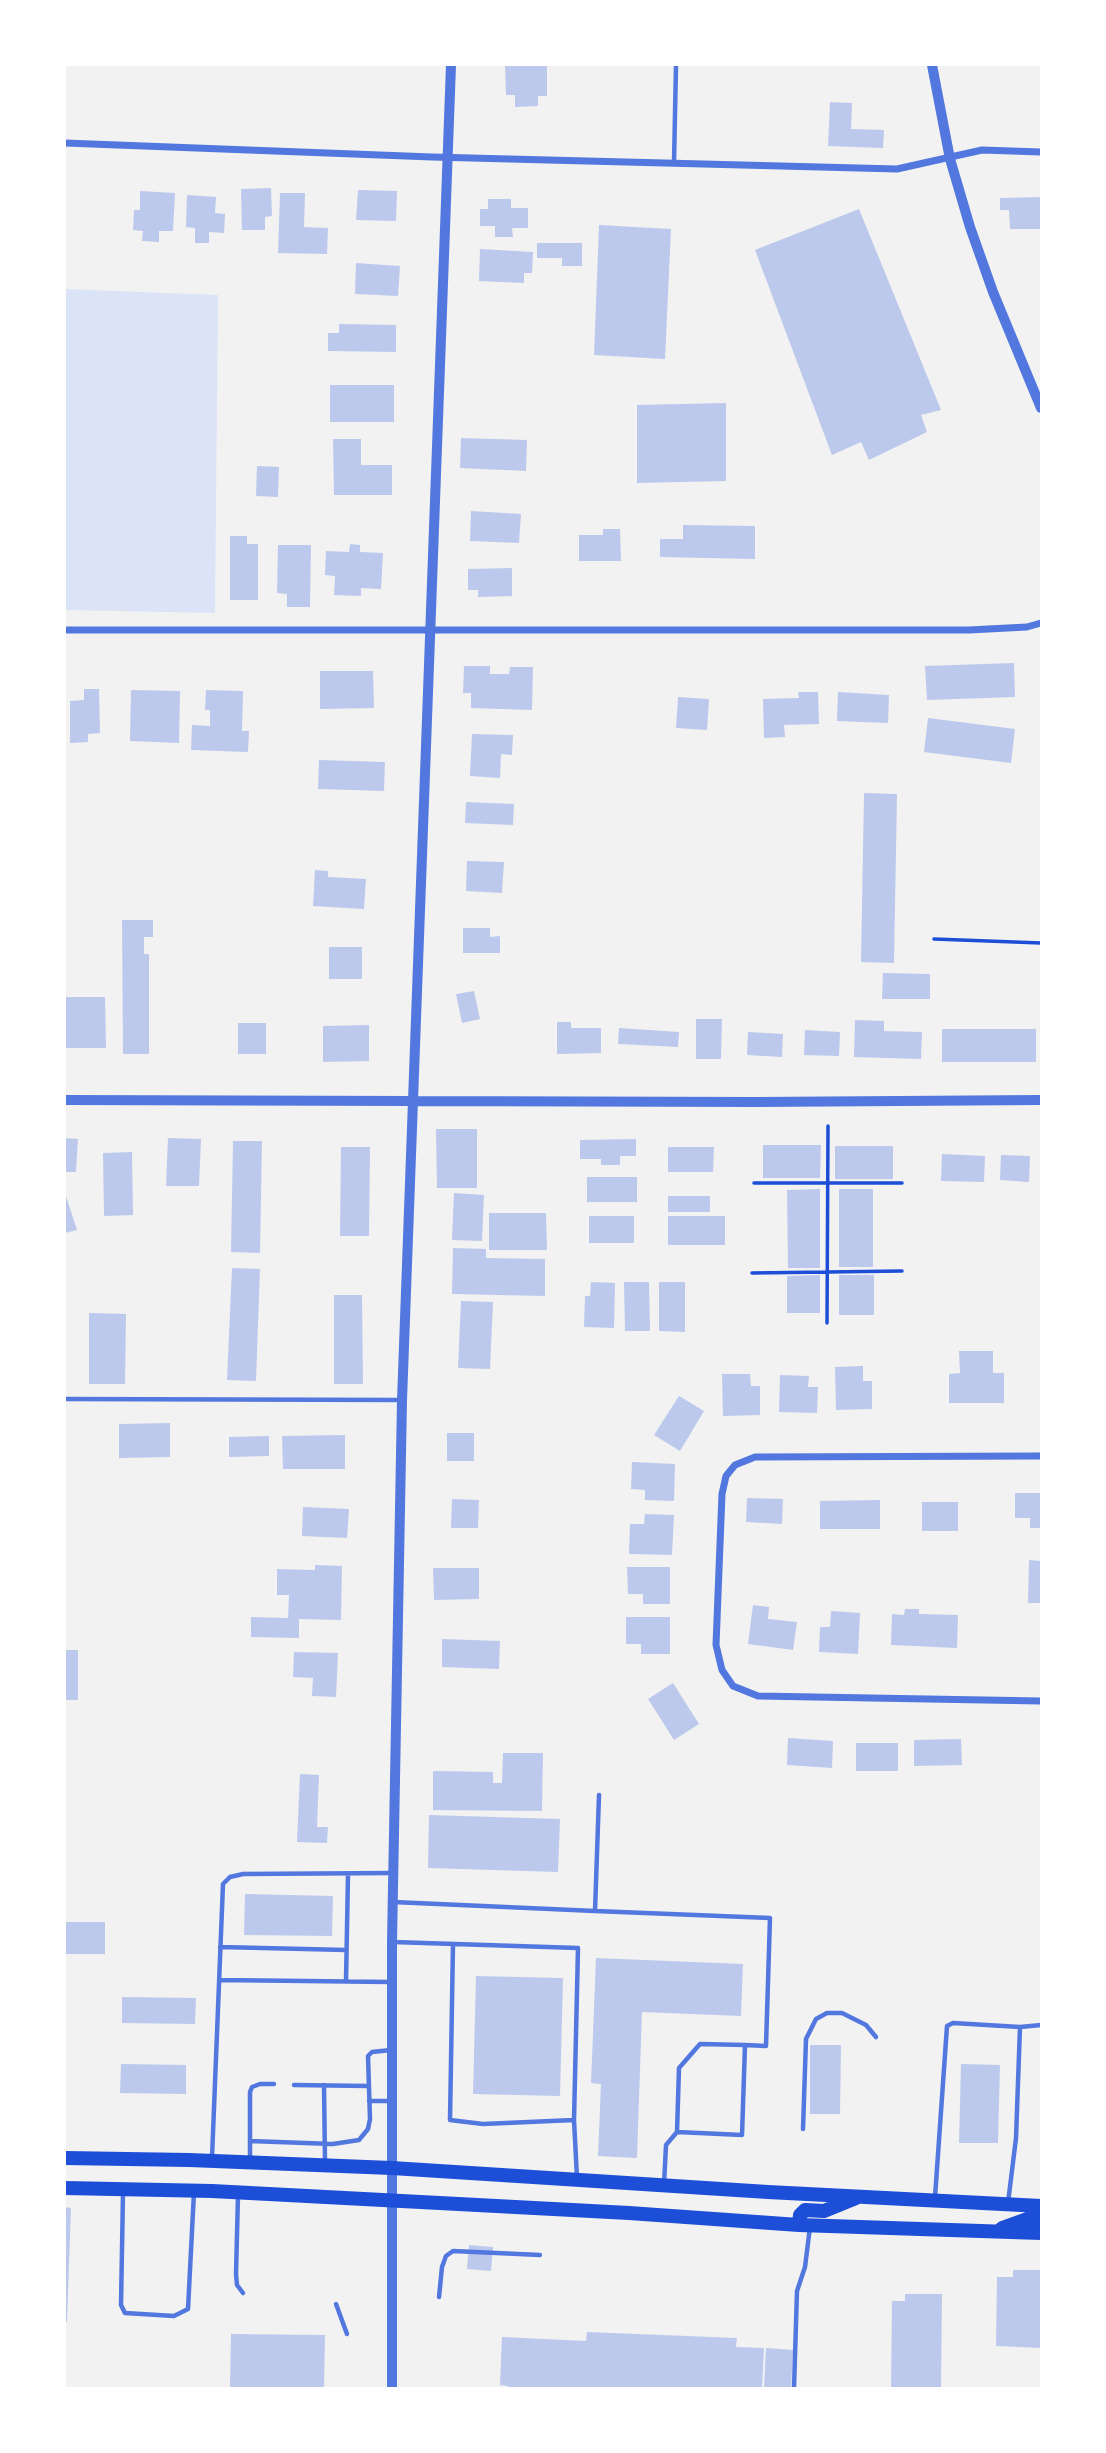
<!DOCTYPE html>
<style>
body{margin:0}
#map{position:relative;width:1106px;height:2453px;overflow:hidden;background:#f2f2f2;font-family:"Varela Round",sans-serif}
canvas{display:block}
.frame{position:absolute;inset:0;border:66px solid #fff;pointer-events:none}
</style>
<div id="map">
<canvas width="1106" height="2453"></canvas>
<div class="frame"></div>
</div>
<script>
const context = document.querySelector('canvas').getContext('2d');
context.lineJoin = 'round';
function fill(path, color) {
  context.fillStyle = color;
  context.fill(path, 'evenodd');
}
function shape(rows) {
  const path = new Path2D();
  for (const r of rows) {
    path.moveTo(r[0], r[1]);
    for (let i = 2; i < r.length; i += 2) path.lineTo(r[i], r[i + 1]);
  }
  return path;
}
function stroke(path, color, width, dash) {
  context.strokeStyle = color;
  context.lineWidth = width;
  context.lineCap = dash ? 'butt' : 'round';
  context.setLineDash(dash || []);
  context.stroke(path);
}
fill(shape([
 [65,289,218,295,215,613,65,610]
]), '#dbe4f7');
fill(shape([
 [505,65,547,65,547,96,538,96,538,106,515,107,515,95,506,95],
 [830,102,852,103,851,129,884,130,883,148,828,146],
 [271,188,272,216,265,217,265,230,242,230,241,189],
 [358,190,397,191,396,221,356,220],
 [140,191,175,193,173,231,159,231,159,242,142,241,143,231,133,230,134,210,140,210],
 [280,193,305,193,304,227,328,228,327,254,278,253],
 [187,195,216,197,215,213,225,214,224,233,209,232,209,243,195,243,195,228,186,227],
 [1041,197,1041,229,1010,229,1009,210,1000,210,1000,198],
 [488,199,511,199,511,208,528,208,528,228,512,228,513,237,495,237,495,226,480,226,480,209,488,209],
 [859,209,941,410,921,415,927,432,869,460,861,442,832,455,755,250],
 [599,225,671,229,665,359,594,355],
 [537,243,582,243,582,266,562,266,562,258,537,258],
 [480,249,533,252,532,273,524,273,524,283,479,281],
 [356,263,400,266,398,296,355,294],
 [339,324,396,325,396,352,328,351,328,333,339,333],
 [330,385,394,385,394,422,330,422],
 [726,403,726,481,637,483,637,405],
 [461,438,527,440,526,471,460,468],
 [333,439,361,439,361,465,392,465,392,495,334,495],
 [257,466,279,467,278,497,256,496],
 [471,511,521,514,519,543,470,541],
 [683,525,755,526,755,559,660,557,660,539,683,539],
 [603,529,620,529,621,561,579,561,579,535,603,535],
 [230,536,247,536,247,544,258,544,258,600,230,600],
 [350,544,360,545,360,552,383,553,381,589,361,588,361,596,334,595,335,576,325,575,326,551,349,552],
 [278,545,311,545,310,607,287,607,287,594,277,593],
 [512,568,512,596,478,597,478,590,468,590,468,569],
 [1014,663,1015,697,927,700,925,666],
 [464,666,490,666,490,674,509,674,510,667,533,667,532,710,471,708,471,693,463,693],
 [320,671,373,671,374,708,320,709],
 [84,689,99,689,100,733,88,734,88,742,70,743,70,701,84,700],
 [131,690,180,691,179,743,130,741],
 [206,690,243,691,242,731,249,731,248,752,191,750,192,725,210,726,210,710,205,710],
 [798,692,818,692,819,724,784,725,785,737,764,738,763,699,799,698],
 [838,692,889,695,888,723,837,721],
 [678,697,709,699,707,730,676,728],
 [928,718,1015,729,1011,763,924,752],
 [472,734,513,735,512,755,501,754,500,778,470,776],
 [319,760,385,762,384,791,318,789],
 [864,793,897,794,894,963,861,962],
 [466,802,514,804,513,825,465,823],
 [467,861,504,862,502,893,466,891],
 [315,870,328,871,328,877,366,879,364,909,313,906],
 [122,920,153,920,153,937,144,937,144,954,149,954,149,1054,123,1054],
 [463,928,490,928,490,937,500,936,500,953,463,953],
 [329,947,362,947,362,979,329,979],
 [883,973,930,974,930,999,882,999],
 [474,991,480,1019,462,1023,456,994],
 [65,997,105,997,106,1048,65,1048],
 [696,1019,722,1019,721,1059,696,1059],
 [855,1020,884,1021,884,1031,922,1032,921,1059,854,1057],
 [557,1022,571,1022,571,1028,601,1028,601,1053,557,1054],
 [238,1023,266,1023,266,1054,238,1054],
 [369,1025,369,1061,323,1062,323,1026],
 [619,1028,679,1032,678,1047,618,1044],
 [942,1029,1036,1029,1036,1062,942,1062],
 [805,1030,840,1032,839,1056,804,1055],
 [748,1032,783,1034,782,1057,747,1055],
 [436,1129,477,1129,477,1188,437,1188],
 [65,1138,78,1139,76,1172,65,1172],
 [168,1138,201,1139,199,1186,166,1186],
 [636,1139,636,1156,620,1156,620,1165,601,1165,601,1159,580,1159,580,1140],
 [233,1141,262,1141,260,1253,231,1252],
 [763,1145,821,1145,820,1178,763,1178],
 [835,1146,893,1146,893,1179,835,1179],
 [341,1147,370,1147,369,1236,340,1236],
 [668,1147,714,1147,713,1172,668,1172],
 [132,1152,133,1215,104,1216,103,1153],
 [942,1154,985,1156,984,1182,941,1181],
 [1001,1155,1030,1156,1029,1182,1000,1180],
 [587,1177,637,1177,637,1202,587,1202],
 [820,1189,820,1268,788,1268,787,1190],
 [839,1189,873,1189,873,1267,839,1267],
 [65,1193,77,1230,65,1233],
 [454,1193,484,1195,482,1241,452,1240],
 [668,1196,710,1196,710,1212,668,1212],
 [489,1213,546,1213,547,1250,489,1250],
 [589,1216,634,1216,634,1243,589,1243],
 [668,1216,725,1216,725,1245,668,1245],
 [453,1248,486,1249,486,1258,545,1259,545,1296,452,1294],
 [232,1268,260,1269,256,1381,227,1380],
 [820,1275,820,1313,787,1313,787,1276],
 [839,1275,874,1275,874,1315,839,1315],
 [591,1282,615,1283,614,1328,584,1327,585,1296,590,1296],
 [624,1282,649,1282,650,1331,625,1331],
 [659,1282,685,1282,685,1332,659,1331],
 [334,1295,362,1295,363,1384,334,1384],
 [461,1301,493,1302,490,1369,458,1368],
 [89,1313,126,1314,125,1384,89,1384],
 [959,1351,993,1351,993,1373,1004,1373,1004,1403,949,1403,949,1374,960,1373],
 [863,1366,863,1381,872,1381,872,1409,836,1410,835,1367],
 [722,1374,750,1374,751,1386,760,1386,760,1415,723,1416],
 [780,1375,809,1376,808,1387,818,1387,817,1413,779,1412],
 [679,1396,704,1411,680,1451,654,1435],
 [170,1423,170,1457,119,1458,119,1424],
 [447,1433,474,1433,474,1461,447,1461],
 [345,1435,345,1469,283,1469,282,1436],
 [269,1436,269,1456,229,1457,229,1437],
 [632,1462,675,1464,674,1501,645,1500,645,1490,631,1489],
 [1015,1493,1041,1493,1041,1528,1030,1528,1030,1518,1015,1518],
 [747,1498,783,1499,782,1524,746,1522],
 [452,1499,479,1500,478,1528,451,1528],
 [880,1500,880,1529,820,1529,820,1501],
 [922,1502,958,1502,958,1531,922,1531],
 [303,1507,349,1509,347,1538,302,1536],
 [645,1514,674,1515,672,1555,629,1554,630,1524,644,1524],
 [1029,1560,1041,1561,1041,1603,1028,1603],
 [315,1565,342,1566,341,1620,299,1619,299,1638,251,1637,251,1617,288,1618,289,1595,277,1595,277,1569,315,1570],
 [627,1567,670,1567,670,1604,643,1604,643,1594,628,1594],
 [433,1568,479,1568,479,1599,434,1600],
 [753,1605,769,1607,768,1619,797,1622,793,1650,748,1644],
 [905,1609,919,1609,919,1614,958,1615,957,1648,891,1645,892,1614,904,1615],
 [831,1611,860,1613,858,1654,819,1652,820,1627,830,1627],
 [626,1617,670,1617,670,1654,641,1654,641,1644,626,1644],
 [442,1639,500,1641,499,1669,442,1667],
 [65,1650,78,1650,78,1700,65,1700],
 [294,1652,338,1653,336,1697,312,1696,313,1678,293,1677],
 [673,1683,699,1724,674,1740,648,1699],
 [788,1738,833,1741,832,1768,787,1765],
 [961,1739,962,1765,914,1766,914,1740],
 [856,1743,898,1743,898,1771,856,1771],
 [503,1753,543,1753,542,1811,433,1810,433,1771,493,1772,493,1783,502,1783],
 [300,1774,319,1775,317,1827,328,1827,327,1843,297,1842],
 [429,1815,560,1819,558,1872,428,1868],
 [245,1894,333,1896,332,1936,244,1935],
 [65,1922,105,1922,105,1954,65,1954],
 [596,1958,743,1964,741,2016,642,2012,637,2158,598,2156,601,2084,591,2083],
 [476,1976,563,1978,560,2096,473,2094],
 [122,1997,196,1998,195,2024,122,2023],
 [810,2045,841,2045,840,2114,810,2114],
 [121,2064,186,2065,186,2094,120,2093],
 [961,2064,1000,2065,998,2143,959,2143],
 [65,2207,71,2208,67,2322,65,2322],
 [469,2245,493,2247,491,2271,467,2269],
 [1013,2270,1041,2270,1041,2348,996,2346,997,2277,1013,2277],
 [905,2294,942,2294,941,2388,891,2388,892,2301,905,2301],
 [587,2332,737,2338,736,2347,764,2348,762,2388,507,2388,508,2386,500,2385,502,2337,586,2341],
 [231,2334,325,2335,324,2388,230,2387],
 [766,2348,793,2350,791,2388,764,2388]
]), '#bdc9ec');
stroke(shape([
 [934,939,1041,943],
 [754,1183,902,1183],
 [752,1273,902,1271],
 [827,1323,828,1126]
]), '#1d4ed8', 3.5);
stroke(shape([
 [674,163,676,65],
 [65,1399,400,1400],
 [393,1902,595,1911,599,1795],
 [595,1911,770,1918,766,2046,745,2045,700,2044,679,2068,677,2132,742,2135,745,2045],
 [393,1942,578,1948,574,2120,577,2178],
 [453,1944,450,2120,483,2124,574,2120],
 [220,1947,346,1950],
 [219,1980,390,1982],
 [346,1981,348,1874],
 [1020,2027,1041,2025],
 [294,2085,368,2086],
 [324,2085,325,2162],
 [369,2101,391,2101],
 [803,2129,806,2039,816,2019,827,2013,842,2013,866,2025,876,2037],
 [250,2141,250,2092,252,2087,260,2084,274,2084],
 [212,2158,223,1884,230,1877,243,1874,392,1873],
 [250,2159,250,2141,333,2144,359,2140,368,2129,370,2119,368,2056,372,2052,391,2050],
 [664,2184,666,2145,677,2132],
 [123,2193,121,2305,125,2313,174,2316,188,2309,194,2192],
 [238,2195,236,2274,237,2285,243,2293],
 [935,2197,947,2026,953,2023,1020,2027,1016,2138,1008,2203],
 [439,2297,442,2267,446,2256,453,2251,540,2255],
 [336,2304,347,2334],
 [794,2388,797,2291,805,2267,810,2227]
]), '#5277de', 4.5);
stroke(shape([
 [65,143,432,157,897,169,982,150,1041,152],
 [65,630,969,630,1027,627,1041,623],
 [1041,1456,755,1457,735,1465,726,1476,722,1494,716,1645,722,1670,733,1686,758,1696,1041,1701]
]), '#5277de', 7);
stroke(shape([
 [932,65,950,159,970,227,993,292,1041,408],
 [65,1100,756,1102,1041,1100],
 [392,2388,392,1942,402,1400,451,65]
]), '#5277de', 10);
stroke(shape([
 [65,2158,189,2160,392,2168,768,2192,1041,2206],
 [65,2188,212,2191,629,2213,799,2225,1041,2233],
 [799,2225,800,2215,805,2210,824,2211,856,2198],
 [1002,2228,1027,2219,1041,2219]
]), '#1d4ed8', 14);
</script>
